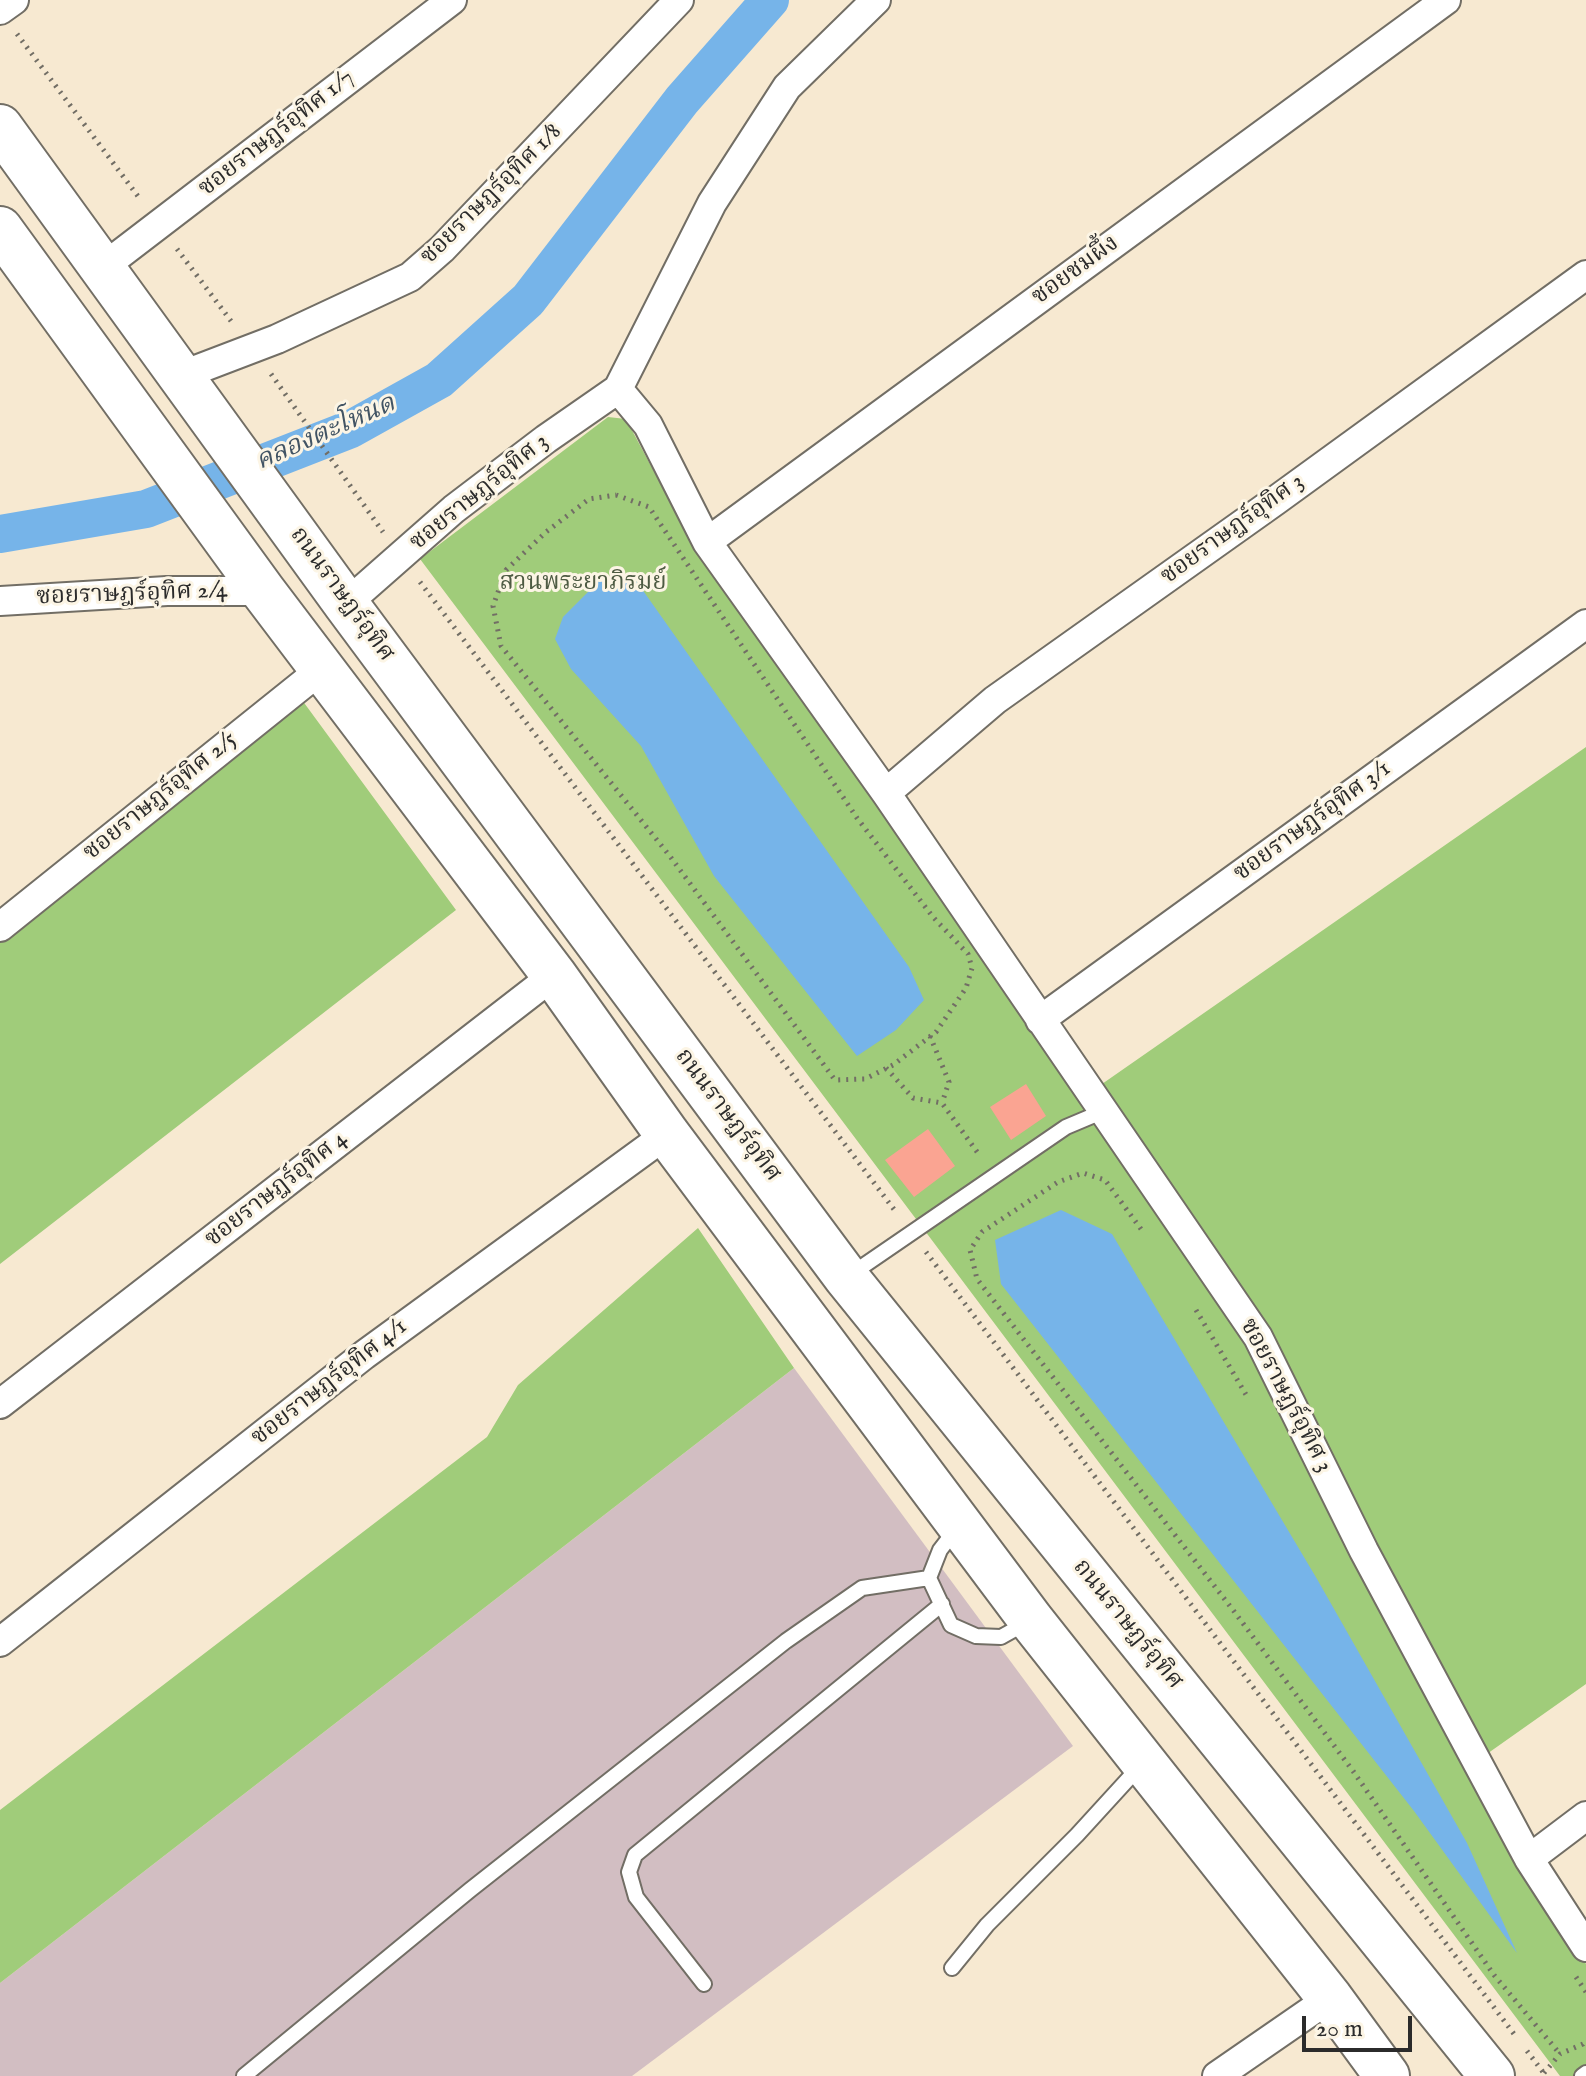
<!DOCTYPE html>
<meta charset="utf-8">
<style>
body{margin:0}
#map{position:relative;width:1586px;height:2076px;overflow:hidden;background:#f7e9d1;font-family:"IM FELL English",serif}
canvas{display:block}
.scale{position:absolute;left:1302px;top:2016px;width:110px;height:36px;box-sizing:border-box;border:4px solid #2b2b2b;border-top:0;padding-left:10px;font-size:24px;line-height:28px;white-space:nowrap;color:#2b2b2b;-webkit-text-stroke:6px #fcf5e5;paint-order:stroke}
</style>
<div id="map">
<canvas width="1586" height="2076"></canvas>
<div class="scale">20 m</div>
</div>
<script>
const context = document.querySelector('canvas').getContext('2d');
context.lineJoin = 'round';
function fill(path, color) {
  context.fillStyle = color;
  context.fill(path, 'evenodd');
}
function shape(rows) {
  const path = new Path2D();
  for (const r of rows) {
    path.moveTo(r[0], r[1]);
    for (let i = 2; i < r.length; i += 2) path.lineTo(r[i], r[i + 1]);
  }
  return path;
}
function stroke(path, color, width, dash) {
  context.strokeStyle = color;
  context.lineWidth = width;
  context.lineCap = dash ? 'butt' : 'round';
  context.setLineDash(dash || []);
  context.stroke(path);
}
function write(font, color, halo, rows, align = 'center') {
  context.font = font + ' "IM FELL English","Noto Serif Thai",serif';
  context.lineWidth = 6;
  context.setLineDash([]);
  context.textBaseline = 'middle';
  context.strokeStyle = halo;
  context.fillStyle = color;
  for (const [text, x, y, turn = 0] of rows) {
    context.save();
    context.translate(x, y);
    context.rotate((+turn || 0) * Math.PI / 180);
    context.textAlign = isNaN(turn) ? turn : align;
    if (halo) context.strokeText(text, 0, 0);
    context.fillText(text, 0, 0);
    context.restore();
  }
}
fill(shape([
 [794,1368,1073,1746,632,2076,0,2076,0,1983]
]), '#d2bec2');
fill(shape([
 [608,417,626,419,691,541,812,709,1079,1100,1586,747,1586,1684,1467,1768,1586,1964,1586,2076,1560,2076,420,559],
 [302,700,456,910,0,1264,0,935],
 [698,1228,794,1368,0,1983,0,1810,487,1437,518,1385]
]), '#a0cc7a');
fill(shape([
 [632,575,909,967,924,1000,896,1030,857,1056,714,876,641,746,571,669,555,639,563,617,599,581],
 [1061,1210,1112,1234,1317,1579,1467,1843,1517,1953,1414,1811,1001,1284,995,1240]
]), '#76b4e9');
stroke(shape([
 [0,534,146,509,351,429,439,380,528,300,682,100,770,0]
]), '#76b4e9', 38);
fill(shape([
 [1026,1084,1046,1116,1011,1140,990,1107],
 [928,1129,955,1166,914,1197,885,1160]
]), '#faa492');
const service = shape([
 [850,1275,1066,1127,1104,1111],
 [957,1528,940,1550,929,1578,951,1625,976,1636,1001,1637,1026,1623],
 [952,1968,987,1925,1077,1835,1141,1765],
 [704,1984,636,1897,629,1872,635,1855,942,1604],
 [244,2076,470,1890,786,1641,862,1588,929,1578],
 [1582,2076,1586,2073]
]);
const minor = shape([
 [0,10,14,0],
 [102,268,452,0],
 [180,376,277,339,410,277,442,249,679,0],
 [618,389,648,425,707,542,886,793,1258,1337,1364,1551,1529,1859,1586,1947],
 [707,542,1446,0],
 [0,601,167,591,263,591],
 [346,604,454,509,546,439,618,389,712,203,787,87,876,0],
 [886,793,995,700,1275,501,1586,275],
 [0,927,323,668],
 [1040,1020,1586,624],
 [0,1404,554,975],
 [0,1642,364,1355,667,1134],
 [1529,1859,1586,1816],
 [1217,2076,1330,1998]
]);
const primary = shape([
 [0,127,346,604,846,1277,1492,2076],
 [0,229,263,591,554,975,667,1134,1031,1620,1330,1998,1387,2076]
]);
stroke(service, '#726e65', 18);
stroke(minor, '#726e65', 32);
stroke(primary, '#726e65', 48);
stroke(shape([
 [17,34,140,199],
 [177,249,231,321],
 [271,374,383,532],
 [616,495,649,507,857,818,933,917,968,954,972,968,966,988,936,1032,893,1065,865,1079,835,1080,669,855,501,646,493,606,506,570,546,532,589,499,616,495],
 [420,582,896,1212],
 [930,1036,949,1082,942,1103],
 [886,1068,913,1098,942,1103,980,1156],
 [1141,1229,1105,1180,1083,1173,1058,1182,982,1232,970,1250,977,1279,1233,1610,1353,1771,1494,1975,1560,2054],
 [926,1252,1514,2034],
 [1196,1310,1248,1398],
 [1576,1977,1586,1992],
 [1527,2051,1546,2076],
 [1544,2073,1560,2054,1583,2044,1586,2040]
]), '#726e65', 5, [2, 6]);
stroke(service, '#fff', 14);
stroke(minor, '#fff', 28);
stroke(primary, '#fff', 44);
write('24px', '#2b2b2b', '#fcf5e5', [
 ["ซอยราษฎร์อุทิศ 1/7",277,134,-38],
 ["ซอยราษฎร์อุทิศ 1/8",492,195,-45],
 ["ซอยชมผึ้ง",1076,271,-36],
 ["ซอยราษฎร์อุทิศ 3",480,493,-39],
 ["ซอยราษฎร์อุทิศ 3",1233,530,-36],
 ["ซอยราษฎร์อุทิศ 2/4",132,595,-2],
 ["ถนนราษฎร์อุทิศ",341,595,54],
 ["ซอยราษฎร์อุทิศ 2/5",161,797,-39],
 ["ซอยราษฎร์อุทิศ 3/1",1313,822,-36],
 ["ถนนราษฎร์อุทิศ",727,1116,53],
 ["ซอยราษฎร์อุทิศ 4",277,1190,-38],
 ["ซอยราษฎร์อุทิศ 4/1",330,1383,-38],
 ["ซอยราษฎร์อุทิศ 3",1285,1396,62],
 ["ถนนราษฎร์อุทิศ",1127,1625,51]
]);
write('24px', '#4e5b43', '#fcf5e5', [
 ["สวนพระยาภิรมย์",583,584]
]);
write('italic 26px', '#425464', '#fcf5e5', [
 ["คลองตะโหนด",326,434,-24]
]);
</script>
